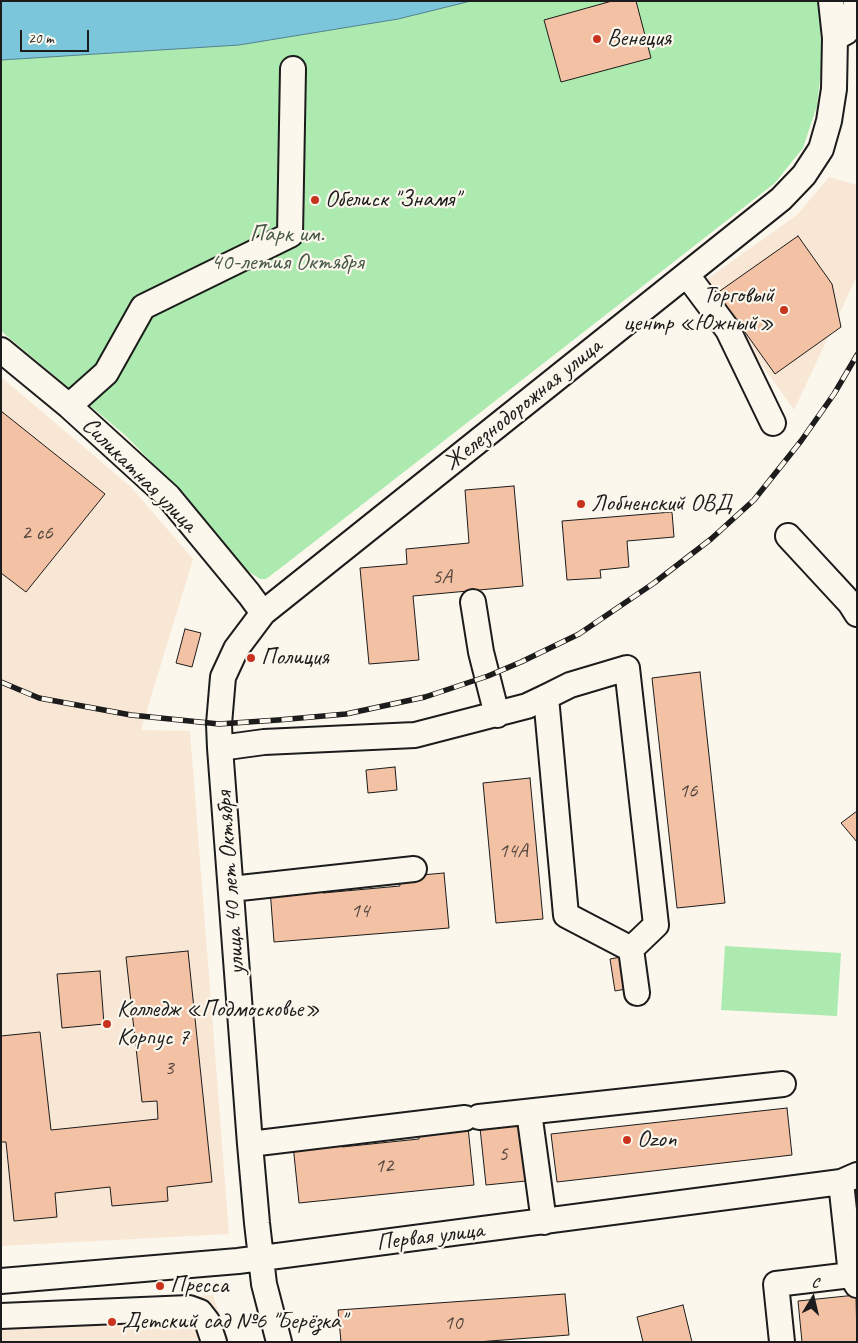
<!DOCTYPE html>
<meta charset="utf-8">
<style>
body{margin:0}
#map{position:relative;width:858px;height:1343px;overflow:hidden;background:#fbf7ec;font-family:Caveat,sans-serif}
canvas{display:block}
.frame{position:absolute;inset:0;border:2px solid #1c1c1c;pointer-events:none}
.north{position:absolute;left:788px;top:1273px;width:50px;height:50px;-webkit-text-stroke:4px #fbf7ec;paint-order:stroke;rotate:9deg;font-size:14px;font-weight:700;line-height:20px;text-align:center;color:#1c1c1c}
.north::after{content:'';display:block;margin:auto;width:18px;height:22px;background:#1c1c1c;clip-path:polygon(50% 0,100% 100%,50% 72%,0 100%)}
.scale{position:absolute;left:20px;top:30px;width:69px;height:22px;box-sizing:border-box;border:2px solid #1c1c1c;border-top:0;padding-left:6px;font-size:15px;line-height:18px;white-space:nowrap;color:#1c1c1c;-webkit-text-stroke:4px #fbf7ec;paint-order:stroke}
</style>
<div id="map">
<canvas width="858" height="1343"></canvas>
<div class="frame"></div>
<div class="north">С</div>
<div class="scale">20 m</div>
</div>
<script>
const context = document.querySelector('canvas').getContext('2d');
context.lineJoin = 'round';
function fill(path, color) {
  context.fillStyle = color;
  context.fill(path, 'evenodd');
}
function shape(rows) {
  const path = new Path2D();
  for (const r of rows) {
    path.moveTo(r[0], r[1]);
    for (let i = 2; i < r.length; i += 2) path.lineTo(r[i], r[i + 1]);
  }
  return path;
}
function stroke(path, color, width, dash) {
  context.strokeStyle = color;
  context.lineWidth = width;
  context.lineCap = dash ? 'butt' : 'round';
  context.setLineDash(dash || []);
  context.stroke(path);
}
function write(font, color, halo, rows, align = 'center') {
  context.font = font + ' Caveat,sans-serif';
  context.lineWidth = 4.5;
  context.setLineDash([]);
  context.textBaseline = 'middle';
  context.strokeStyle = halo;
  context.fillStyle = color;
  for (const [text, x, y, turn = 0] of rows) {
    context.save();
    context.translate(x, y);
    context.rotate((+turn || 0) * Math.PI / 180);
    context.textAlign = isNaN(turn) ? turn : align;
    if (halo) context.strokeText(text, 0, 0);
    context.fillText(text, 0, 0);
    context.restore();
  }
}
fill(shape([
 [829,177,857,185,857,276,794,410,703,282,797,215],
 [1,377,131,487,193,559,141,730,190,731,229,1234,1,1246],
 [213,1295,229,1342,1,1342,1,1303]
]), '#f9e7d6');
fill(shape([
 [1,1,819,1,822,61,817,106,803,148,775,183,287,563,266,579,260,579,245,569,175,486,125,435,1,331],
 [725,946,841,953,837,1016,721,1010]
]), '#adeab0');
const water = shape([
 [1,1,471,1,398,19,239,45,1,60,1,1]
]);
fill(water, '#7bc6db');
stroke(water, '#55828f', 1);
const building = shape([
 [612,1,636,1,651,58,561,82,544,20,612,1],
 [798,236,832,284,841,327,775,374,717,293,798,236],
 [1,411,105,494,26,592,1,573,1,411],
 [514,486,523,586,413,596,419,660,369,664,360,568,407,564,406,549,469,543,465,490,514,486],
 [672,512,674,537,627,541,629,567,600,570,601,578,567,580,562,521,672,512],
 [185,629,201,633,192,667,176,663,185,629],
 [700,672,725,903,677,908,652,678,700,672],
 [395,767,397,790,368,793,366,770,395,767],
 [530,778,543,919,496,923,483,783,530,778],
 [857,811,857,842,841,823,857,811],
 [444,873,449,928,274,942,270,889,323,884,323,893,400,886,399,877,444,873],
 [188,951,212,1182,167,1187,168,1201,112,1206,110,1187,55,1193,57,1217,14,1221,6,1142,1,1142,1,1036,40,1032,51,1130,158,1119,157,1101,142,1102,126,957,188,951],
 [621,957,626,989,615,991,610,959,621,957],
 [100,971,104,1024,62,1028,57,974,100,971],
 [787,1108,792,1155,557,1182,551,1134,787,1108],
 [520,1124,526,1181,486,1185,480,1128,520,1124],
 [468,1127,474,1185,299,1203,293,1145,341,1140,342,1147,419,1139,419,1132,468,1127],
 [565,1294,569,1335,477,1342,341,1342,338,1310,565,1294],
 [856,1295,857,1342,802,1342,798,1301,856,1295],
 [683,1305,692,1342,643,1342,637,1317,683,1305]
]);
fill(building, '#f3c1a3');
stroke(building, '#1c1c1c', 1);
const minor = shape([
 [835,38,846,32,854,23,856,1],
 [687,275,728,330,773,423],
 [1,350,69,406,168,496,249,594,263,613],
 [69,406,106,373,143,307,290,235,293,69],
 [788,536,850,603,857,614],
 [473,602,481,652,497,715],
 [220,748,264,742,415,735,527,706,546,697,570,685,627,668,656,925,631,949,566,915,546,697],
 [231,889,414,869],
 [631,949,637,993],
 [529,1112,544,1222],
 [479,1117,783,1084],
 [250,1144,465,1118],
 [841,1182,851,1275,857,1285],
 [1,1281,238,1261,285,1255,841,1182,857,1175],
 [1,1316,189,1308,200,1312,207,1321,214,1342],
 [279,1342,264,1284,257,1223,250,1144,220,748,219,724,223,677,236,649,263,613,781,199,804,175,821,149,829,121,834,89,835,38,831,1],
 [782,1342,776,1284,851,1275]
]);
stroke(minor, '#1c1c1c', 28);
stroke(minor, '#fbf7ec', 24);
const rail = shape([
 [1,682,39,698,131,715,219,724,278,720,346,714,425,697,488,676,521,662,579,634,654,583,711,539,754,500,801,441,834,394,857,355]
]);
stroke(rail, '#1c1c1c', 5.5);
stroke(rail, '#fbf7ec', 4, [11]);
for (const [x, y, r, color] of [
 [597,39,5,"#c8321e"],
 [315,200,5,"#c8321e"],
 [784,310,5,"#c8321e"],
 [581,504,5,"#c8321e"],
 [251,658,5,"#c8321e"],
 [107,1024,5,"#c8321e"],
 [627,1140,5,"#c8321e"],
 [160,1286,5,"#c8321e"],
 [112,1322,5,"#c8321e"]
]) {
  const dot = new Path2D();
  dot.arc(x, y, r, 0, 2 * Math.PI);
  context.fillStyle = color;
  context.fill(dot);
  stroke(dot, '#fbf7ec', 2);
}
write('21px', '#52453e', null, [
 ["2 с6",37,533],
 ["5А",442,577],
 ["16",688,791],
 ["14А",513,851],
 ["14",360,911],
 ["3",169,1068],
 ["5",503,1154],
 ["12",384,1166],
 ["10",453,1323]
]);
write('24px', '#1c1c1c', '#fbf7ec', [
 ["Венеция",607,39],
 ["Обелиск \"Знамя\"",325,200],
 ["Торговый",774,296,"right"],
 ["центр «Южный»",774,324,"right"],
 ["Лобненский ОВД",591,504],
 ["Полиция",261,658],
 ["Колледж «Подмосковье»",117,1010],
 ["Корпус 7",117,1038],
 ["Ozon",637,1140],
 ["Пресса",170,1286],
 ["Детский сад №6 \"Берёзка\"",122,1322]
], 'left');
write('24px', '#485a48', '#fbf7ec', [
 ["Парк им.",287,235],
 ["40-летия Октября",287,263]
]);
write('24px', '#1c1c1c', '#fbf7ec', [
 ["Железнодорожная улица",523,405,-39],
 ["Силикатная улица",139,475,45],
 ["улица 40 лет Октября",231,883,-94],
 ["Первая улица",430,1237,-7]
]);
</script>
